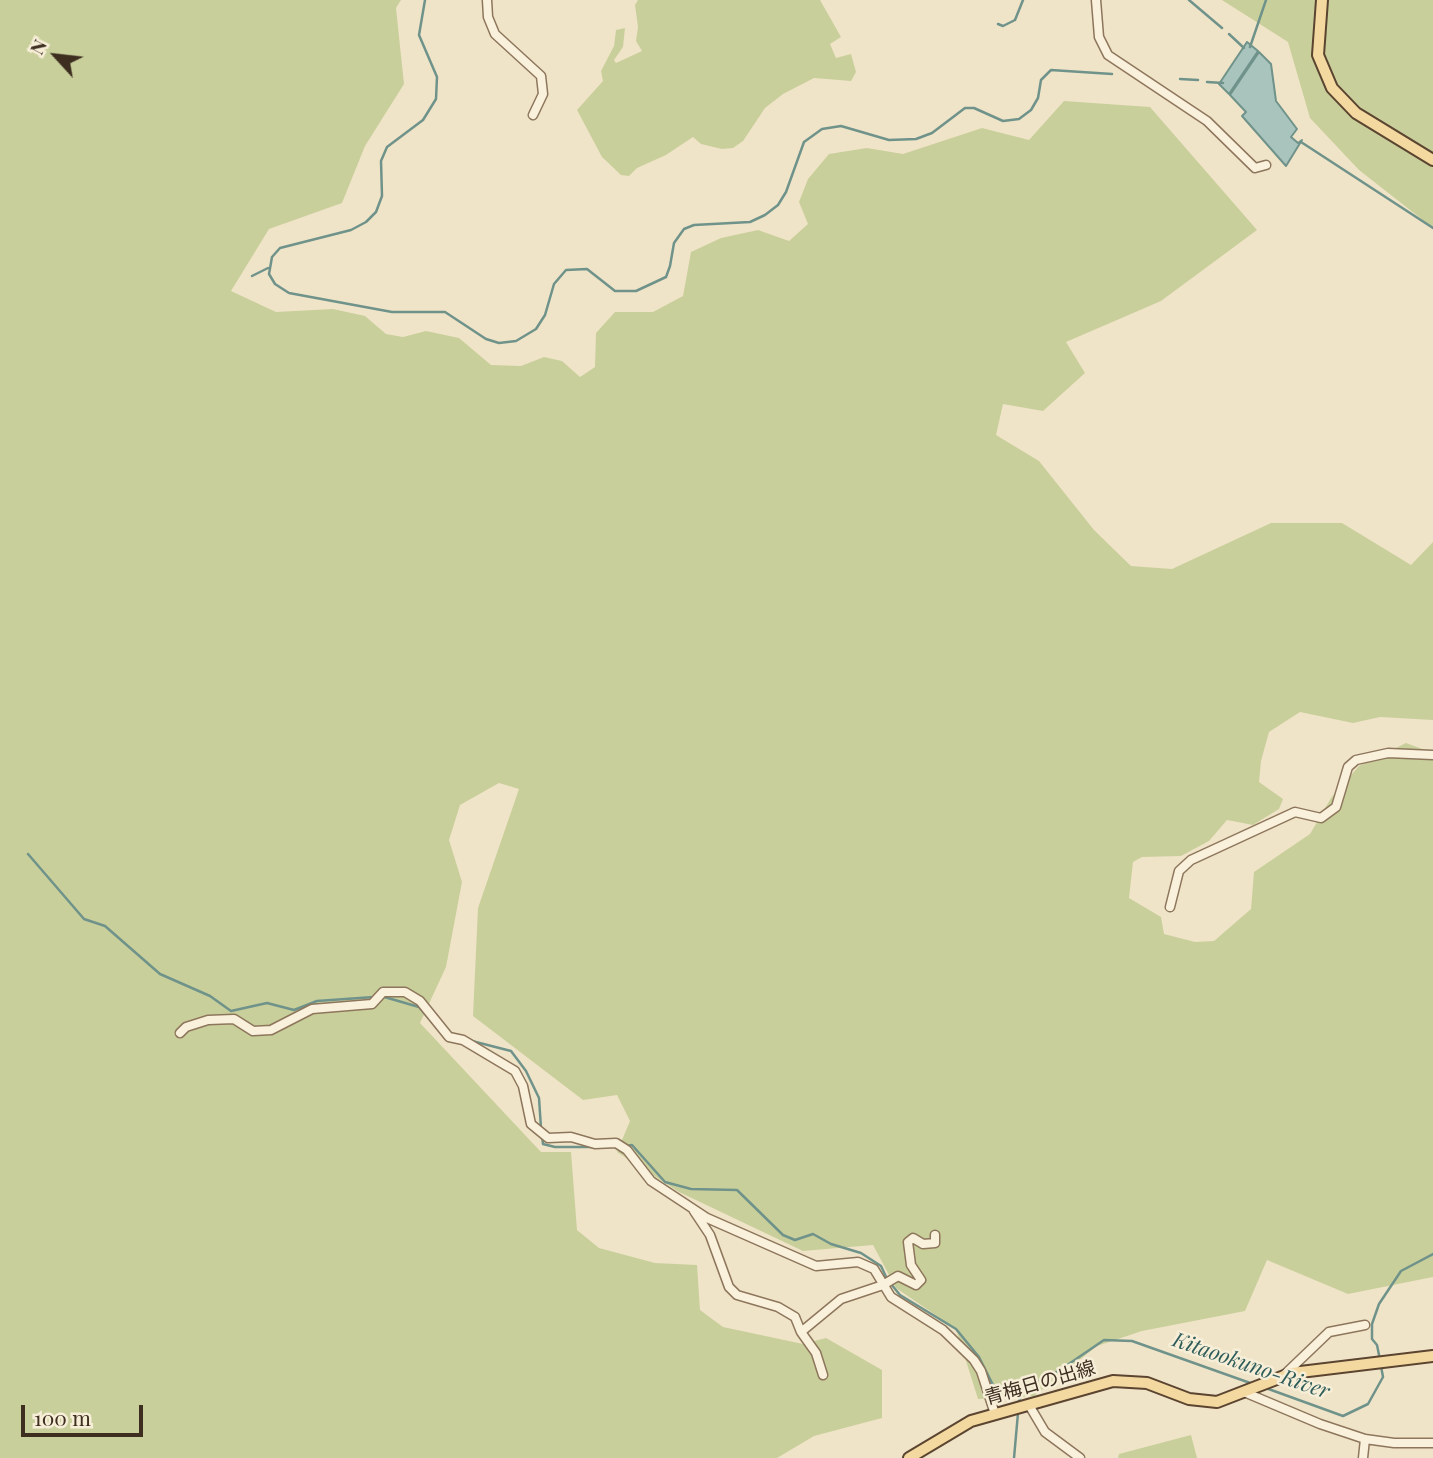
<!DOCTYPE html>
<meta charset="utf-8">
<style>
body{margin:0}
#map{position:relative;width:1433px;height:1458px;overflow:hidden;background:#f0e4c8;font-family:"Playfair Display",serif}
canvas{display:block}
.north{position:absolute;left:21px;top:21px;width:70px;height:70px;-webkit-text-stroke:5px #f7eed8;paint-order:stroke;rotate:297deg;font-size:19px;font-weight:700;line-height:28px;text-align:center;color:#3d2e20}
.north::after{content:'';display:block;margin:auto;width:24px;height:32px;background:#3d2e20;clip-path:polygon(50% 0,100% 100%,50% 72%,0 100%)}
.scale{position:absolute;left:21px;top:1405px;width:122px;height:32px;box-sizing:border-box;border:4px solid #3d2e20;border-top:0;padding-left:9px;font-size:21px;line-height:24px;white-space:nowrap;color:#3d2e20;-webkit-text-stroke:5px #f7eed8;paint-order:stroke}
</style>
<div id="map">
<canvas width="1433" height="1458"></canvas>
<div class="north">N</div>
<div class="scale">100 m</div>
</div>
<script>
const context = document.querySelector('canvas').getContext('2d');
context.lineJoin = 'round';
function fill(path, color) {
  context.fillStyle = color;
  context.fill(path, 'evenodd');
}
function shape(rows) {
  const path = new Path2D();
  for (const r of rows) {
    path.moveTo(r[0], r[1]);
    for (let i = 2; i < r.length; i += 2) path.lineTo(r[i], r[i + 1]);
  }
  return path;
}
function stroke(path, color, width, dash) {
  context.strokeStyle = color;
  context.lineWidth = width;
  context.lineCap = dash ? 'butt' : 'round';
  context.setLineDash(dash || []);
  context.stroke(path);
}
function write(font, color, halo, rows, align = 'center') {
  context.font = font + ' "Playfair Display","Noto Sans JP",serif';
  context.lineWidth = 5;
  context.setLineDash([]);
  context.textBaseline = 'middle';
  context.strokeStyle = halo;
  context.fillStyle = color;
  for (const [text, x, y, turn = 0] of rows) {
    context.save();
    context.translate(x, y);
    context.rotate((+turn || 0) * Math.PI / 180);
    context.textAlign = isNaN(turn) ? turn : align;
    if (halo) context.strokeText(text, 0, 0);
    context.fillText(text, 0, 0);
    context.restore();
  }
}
fill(shape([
 [0,0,401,0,396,8,404,84,365,146,342,203,269,229,231,291,276,312,333,309,365,316,386,334,403,337,426,331,459,338,491,365,521,366,544,357,562,361,580,377,595,367,596,333,615,312,653,312,683,296,691,252,721,238,758,230,789,241,808,224,799,202,808,179,829,154,867,148,903,154,982,128,1029,140,1064,101,1150,107,1257,230,1161,301,1066,342,1085,373,1043,411,1003,404,996,435,1039,461,1094,530,1131,566,1172,569,1271,523,1342,523,1411,565,1433,542,1433,720,1380,717,1353,723,1300,712,1269,732,1261,761,1259,782,1283,799,1279,809,1253,825,1227,820,1209,841,1181,856,1142,857,1133,862,1129,898,1161,917,1164,934,1195,942,1214,941,1251,909,1254,872,1310,834,1331,798,1359,766,1406,743,1433,753,1433,1277,1348,1294,1267,1260,1245,1311,1142,1331,1097,1346,1034,1396,978,1399,956,1329,896,1288,873,1245,803,1251,679,1192,617,1152,630,1121,617,1095,583,1100,473,1016,478,908,519,789,499,783,460,805,449,840,462,882,446,967,420,1023,541,1152,571,1152,577,1230,599,1248,655,1263,697,1265,700,1310,723,1327,803,1344,826,1338,882,1370,882,1418,814,1436,777,1458,0,1458],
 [638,0,820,0,841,37,830,44,836,58,851,54,856,72,851,81,814,78,783,94,765,108,743,141,733,148,722,149,701,144,693,137,666,155,637,168,629,176,621,175,602,157,577,110,603,81,601,71,614,46,616,30,625,28,623,47,614,60,616,63,642,51,636,41,638,27,635,5],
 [1222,0,1433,0,1433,228,1359,170,1310,118,1288,42],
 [1191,1435,1197,1458,1118,1458,1119,1454]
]), '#c9cf9b');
const water = shape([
 [1247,42,1258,51,1229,94,1219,84,1247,42],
 [1259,52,1271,64,1276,101,1297,129,1291,137,1298,143,1302,140,1286,166,1242,116,1246,112,1230,95,1259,52]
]);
fill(water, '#a9c4bc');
stroke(water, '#6f938a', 2);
stroke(shape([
 [425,0,419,35,437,77,436,99,423,120,387,147,381,161,382,196,376,212,366,222,351,230,280,248,272,257,269,274,275,284,289,293,392,312,445,312,486,339,499,343,516,341,536,329,545,315,554,284,566,270,587,269,615,291,636,291,666,277,670,266,674,243,684,229,694,225,750,222,765,215,778,205,786,192,804,142,822,129,841,126,889,140,916,139,932,133,965,108,974,108,1003,121,1019,119,1031,110,1038,98,1041,80,1051,70,1112,74],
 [1189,0,1222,28],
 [998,24,1003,26,1015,20,1023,0],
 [1229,34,1244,48],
 [1250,47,1266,0],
 [1180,79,1198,80],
 [1207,82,1223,83],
 [1301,142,1433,228],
 [252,276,268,268],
 [28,854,84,919,105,926,160,974,210,996,231,1011,267,1003,294,1010,317,1001,374,997],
 [381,996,419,1007,441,1033],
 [468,1040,511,1051,526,1071,539,1098,541,1128],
 [542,1135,543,1144,555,1147,610,1147],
 [627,1146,632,1145,665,1182,691,1189,737,1190,783,1235,795,1240,813,1234,831,1244,861,1253,881,1266,887,1279],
 [891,1284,900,1295,956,1329,979,1357,993,1385,1005,1392,1024,1389],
 [1380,1360,1377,1345,1372,1339,1372,1324,1379,1304,1401,1271,1433,1254],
 [1263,1387,1343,1416,1368,1404,1383,1377,1381,1366],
 [1018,1403,1024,1389,1060,1370,1104,1340,1132,1341,1253,1384],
 [1014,1458,1018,1413]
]), '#6f938a', 2.5);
const minor = shape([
 [487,0,488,17,495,34,541,76,543,94,533,115],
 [1096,0,1099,37,1108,55,1207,121,1255,168,1266,165],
 [1170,907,1179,871,1191,860,1295,812,1321,818,1336,807,1348,767,1356,760,1388,753,1433,755],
 [180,1033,186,1027,208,1020,234,1019,253,1031,271,1030,312,1009,372,1004,383,992,405,992,420,1001,449,1037,463,1040,515,1071,523,1086,531,1124,548,1138,571,1137,595,1144,616,1143,627,1150,651,1181,707,1218,816,1266,858,1262,874,1269,891,1297,943,1330,974,1360,981,1371,995,1414],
 [694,1211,710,1235,729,1287,737,1295,778,1307,795,1317,801,1332],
 [823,1375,816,1353,801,1332,841,1299,883,1285,898,1276,916,1285,921,1280,911,1265,908,1242,913,1238,923,1244,935,1243,935,1235],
 [1282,1377,1329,1332,1365,1325],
 [1244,1392,1320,1424,1365,1439,1394,1443,1433,1443],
 [1029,1405,1045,1432,1080,1458],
 [1363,1458,1365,1439]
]);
const major = shape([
 [1322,0,1318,55,1332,88,1356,113,1433,160],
 [909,1458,971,1421,1113,1381,1147,1383,1189,1399,1217,1402,1292,1373,1433,1356]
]);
stroke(minor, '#8d765c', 11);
stroke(major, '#5b4430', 14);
stroke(minor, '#faf1dc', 8);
stroke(major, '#f3d9a0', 10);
write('19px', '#3d2e20', '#f7eed8', [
 ["青梅日の出線",1040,1383,-16]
]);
write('italic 21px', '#2f5d5a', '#f7eed8', [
 ["Kitaookuno-River",1251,1366,19]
]);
</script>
